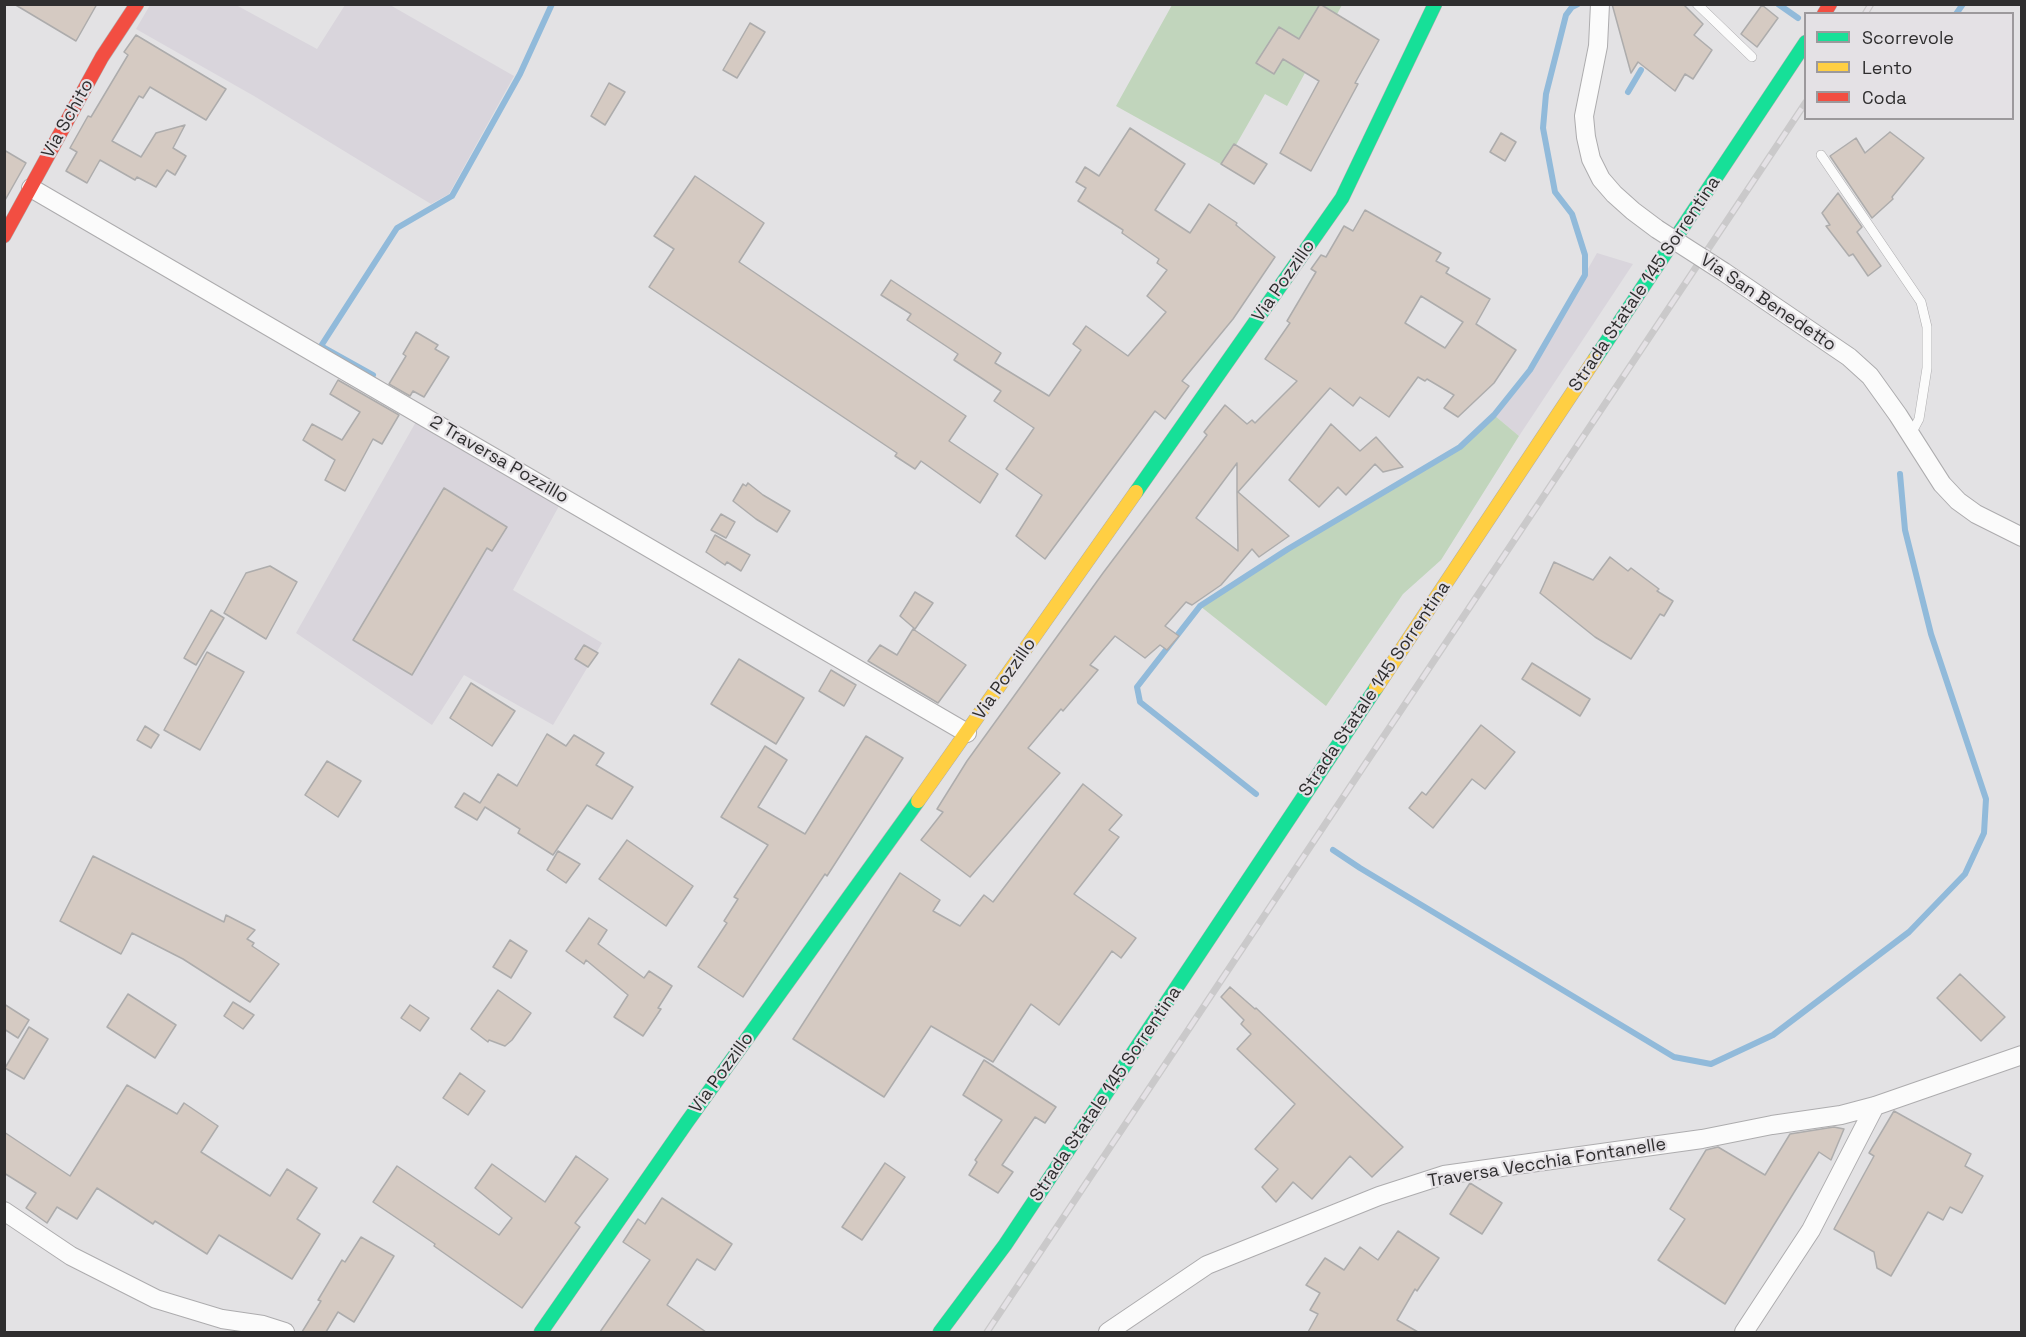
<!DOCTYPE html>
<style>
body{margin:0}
#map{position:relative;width:2026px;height:1337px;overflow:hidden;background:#e3e2e4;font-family:"Space Grotesk",sans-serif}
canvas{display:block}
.frame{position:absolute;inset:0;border:6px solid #2f2e2f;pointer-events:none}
.legend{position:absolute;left:1804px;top:12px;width:210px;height:108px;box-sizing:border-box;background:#e4e1e5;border:2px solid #9c999c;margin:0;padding:8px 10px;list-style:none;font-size:18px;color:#2f2e2f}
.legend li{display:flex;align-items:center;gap:12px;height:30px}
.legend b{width:30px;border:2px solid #9c999c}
</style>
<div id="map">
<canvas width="2026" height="1337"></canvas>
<div class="frame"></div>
<ul class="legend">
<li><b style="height:8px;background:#16e098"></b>Scorrevole</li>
<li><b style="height:8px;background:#ffcf43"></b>Lento</li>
<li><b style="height:8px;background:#f24e42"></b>Coda</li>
</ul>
</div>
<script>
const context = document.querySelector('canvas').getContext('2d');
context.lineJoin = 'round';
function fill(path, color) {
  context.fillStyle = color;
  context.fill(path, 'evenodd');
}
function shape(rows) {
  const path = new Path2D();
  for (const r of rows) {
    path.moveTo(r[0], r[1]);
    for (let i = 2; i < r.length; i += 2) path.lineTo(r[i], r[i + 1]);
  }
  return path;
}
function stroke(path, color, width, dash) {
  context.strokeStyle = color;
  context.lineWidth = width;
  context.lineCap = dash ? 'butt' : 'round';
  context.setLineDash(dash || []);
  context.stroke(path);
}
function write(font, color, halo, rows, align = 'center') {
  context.font = font + ' "Space Grotesk",sans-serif';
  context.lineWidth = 4.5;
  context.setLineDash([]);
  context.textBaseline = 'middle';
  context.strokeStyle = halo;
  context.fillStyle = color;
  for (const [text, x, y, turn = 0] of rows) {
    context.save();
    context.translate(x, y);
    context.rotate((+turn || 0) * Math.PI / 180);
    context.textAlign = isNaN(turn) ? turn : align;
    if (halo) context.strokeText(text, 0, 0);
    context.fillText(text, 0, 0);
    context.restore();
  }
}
fill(shape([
 [150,5,236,5,317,49,345,5,390,5,514,76,449,194,431,204,254,96,136,29],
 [1597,253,1633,264,1519,436,1494,415,1530,370],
 [417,420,559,506,513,590,602,643,553,725,464,675,432,725,296,633]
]), '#d9d5dc');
fill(shape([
 [1172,5,1342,5,1287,106,1265,94,1224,166,1116,106],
 [1494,415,1519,436,1441,560,1403,594,1326,706,1200,606,1288,549,1460,447]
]), '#c1d5bc');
stroke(shape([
 [1778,4,1798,18],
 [1956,14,1963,4],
 [1628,92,1641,70],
 [373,375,321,346,397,228,452,196,520,74,552,4],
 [1256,794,1140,702,1137,687,1200,606,1288,549,1460,447,1494,415,1530,370,1585,275,1585,255,1572,214,1555,192,1543,128,1546,94,1566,15,1572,7,1578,4],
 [1333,850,1360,868,1674,1057,1711,1064,1773,1035,1909,932,1965,874,1984,833,1986,799,1931,634,1905,530,1900,474]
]), '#91bada', 6);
const building = shape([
 [14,4,97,4,76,41,14,4],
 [1320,4,1379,40,1355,83,1358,84,1311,171,1280,153,1319,81,1283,59,1274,74,1256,63,1279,27,1299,39,1320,4],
 [1612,4,1683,4,1703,24,1694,35,1712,50,1693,79,1685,74,1675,91,1638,62,1631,73,1612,4],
 [1762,5,1778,18,1757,47,1741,34,1762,5],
 [750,23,765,32,737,78,723,70,750,23],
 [136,35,226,89,206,120,150,87,143,98,139,96,112,141,141,157,156,133,185,125,173,148,186,156,175,175,167,170,156,187,137,177,135,180,100,160,87,183,66,171,77,152,70,148,88,116,91,117,128,55,124,52,136,35],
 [609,83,625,92,605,125,591,116,609,83],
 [1130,128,1185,164,1155,210,1190,233,1209,204,1237,223,1236,225,1275,257,1233,319,1182,381,1189,386,1165,419,1155,411,1045,559,1016,536,1042,495,1006,469,1034,428,994,401,1001,391,954,360,958,354,907,320,911,314,881,295,891,280,1001,353,995,363,1049,396,1081,350,1073,344,1086,326,1128,356,1166,312,1147,296,1167,270,1157,263,1159,259,1122,233,1123,230,1078,201,1086,188,1076,182,1085,167,1099,176,1130,128],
 [1890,132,1924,158,1892,197,1893,199,1872,218,1830,156,1856,138,1865,153,1890,132],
 [1501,133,1516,142,1505,161,1490,152,1501,133],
 [1234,144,1267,164,1254,184,1221,164,1234,144],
 [4,150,26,163,4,202,4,150],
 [695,176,764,223,739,262,966,416,949,441,998,474,980,503,921,461,915,469,895,456,897,453,649,287,674,249,654,236,695,176],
 [1838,193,1862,227,1857,232,1881,266,1868,276,1853,254,1849,256,1826,226,1830,225,1822,213,1838,193],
 [1365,210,1441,253,1436,261,1449,268,1446,273,1490,299,1476,324,1516,350,1494,383,1458,417,1444,408,1454,395,1427,379,1425,381,1418,377,1389,417,1360,397,1353,406,1330,388,1238,492,1289,536,1259,557,1252,549,1221,585,1192,605,1186,602,1165,626,1179,636,1167,650,1160,645,1145,658,1115,636,1090,665,1098,670,1063,711,1061,709,1028,748,1060,773,970,877,921,840,943,812,937,809,967,761,1103,573,1207,435,1204,432,1225,405,1247,424,1252,420,1255,423,1297,381,1265,359,1290,323,1287,321,1316,272,1311,269,1321,255,1326,257,1344,226,1353,231,1365,210],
 [1421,296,1463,322,1445,348,1405,323,1421,296],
 [1237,463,1237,493,1238,551,1196,518,1237,463],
 [416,332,438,345,435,349,449,357,424,397,413,391,410,396,389,384,406,356,403,354,416,332],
 [338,380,399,415,382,444,373,439,345,491,325,480,335,460,303,440,312,424,342,440,360,412,330,394,338,380],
 [1331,424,1360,451,1376,437,1403,467,1383,472,1375,464,1346,495,1338,487,1319,507,1289,480,1331,424],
 [748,483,763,495,790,511,777,532,756,519,733,501,743,484,746,486,748,483],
 [444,488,507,527,492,551,487,548,412,675,353,640,444,488],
 [721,514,735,522,726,538,711,530,721,514],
 [715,535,750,555,741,571,727,562,725,565,706,552,715,535],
 [1610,557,1628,571,1631,568,1659,589,1657,591,1673,601,1664,616,1660,614,1631,659,1595,637,1540,593,1554,562,1593,580,1610,557],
 [270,566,297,582,266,639,224,613,246,573,270,566],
 [915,592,933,603,915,629,900,616,915,592],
 [211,610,224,618,196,665,184,658,211,610],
 [913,629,966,665,938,703,868,661,880,645,897,655,913,629],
 [584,645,598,653,588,667,575,659,584,645],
 [207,652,244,672,200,750,164,730,207,652],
 [739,659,804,698,776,744,711,704,739,659],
 [1532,663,1590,699,1580,716,1522,679,1532,663],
 [831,670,856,685,844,706,819,691,831,670],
 [471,683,515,711,492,746,450,718,471,683],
 [1481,725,1515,752,1485,789,1472,779,1433,828,1409,808,1422,792,1426,795,1481,725],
 [145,726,159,735,151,748,137,740,145,726],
 [547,734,566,746,574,735,604,753,596,765,633,787,612,819,587,805,553,855,518,833,520,829,485,807,477,820,455,807,464,793,480,803,498,774,517,786,547,734],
 [866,736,903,758,827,876,825,874,743,997,698,967,727,923,724,921,738,899,734,897,768,845,721,817,765,746,787,760,758,807,805,834,866,736],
 [327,761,361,781,338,817,305,795,327,761],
 [1083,784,1122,815,1109,830,1119,837,1074,894,1136,938,1121,958,1112,951,1059,1025,1031,1004,993,1062,931,1026,884,1097,793,1039,900,873,940,900,933,911,960,926,984,895,993,902,1083,784],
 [627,840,693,886,666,926,599,879,627,840],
 [558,851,580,864,566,883,547,870,558,851],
 [93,856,224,922,226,915,255,930,247,939,254,943,252,946,279,964,250,1002,183,959,132,933,121,954,60,921,93,856],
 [589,918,607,930,598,944,644,978,649,971,672,986,658,1008,661,1009,643,1036,614,1017,628,995,586,960,584,964,566,951,589,918],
 [510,940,527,951,511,978,493,967,510,940],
 [1960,974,2005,1017,1981,1041,1937,998,1960,974],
 [1230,987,1255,1009,1256,1008,1403,1147,1372,1177,1350,1156,1312,1199,1293,1182,1276,1202,1262,1187,1278,1169,1255,1149,1295,1104,1237,1049,1251,1034,1241,1024,1244,1020,1221,997,1230,987],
 [498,990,531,1013,512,1040,505,1046,489,1040,488,1042,471,1029,498,990],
 [128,994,176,1025,155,1058,107,1027,128,994],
 [233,1002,254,1015,243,1029,224,1016,233,1002],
 [4,1004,29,1020,18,1038,4,1029,4,1004],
 [410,1005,429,1018,420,1031,401,1018,410,1005],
 [29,1027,48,1039,24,1079,5,1068,29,1027],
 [984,1060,1056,1107,1045,1123,1035,1117,1002,1165,1013,1172,998,1193,969,1175,977,1162,975,1160,1002,1120,963,1095,984,1060],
 [460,1073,485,1091,468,1115,443,1098,460,1073],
 [127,1085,177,1114,184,1103,218,1126,201,1152,270,1196,287,1169,317,1188,297,1219,320,1234,292,1279,219,1235,207,1254,155,1221,153,1224,97,1188,77,1219,57,1207,47,1223,26,1208,36,1193,4,1173,4,1132,70,1176,127,1085],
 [1894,1111,1971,1154,1965,1166,1983,1176,1962,1213,1950,1207,1943,1220,1928,1212,1891,1276,1877,1268,1874,1252,1834,1229,1874,1156,1869,1153,1894,1111],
 [1834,1127,1844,1129,1831,1160,1819,1152,1725,1304,1658,1260,1685,1219,1670,1209,1706,1150,1718,1147,1765,1175,1790,1134,1834,1127],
 [576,1156,608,1179,575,1223,580,1227,522,1308,434,1246,435,1244,373,1202,397,1166,499,1235,512,1218,475,1188,492,1164,545,1202,576,1156],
 [885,1163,905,1177,862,1240,842,1227,885,1163],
 [1470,1183,1502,1203,1482,1234,1450,1214,1470,1183],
 [662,1198,732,1244,715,1270,697,1259,667,1305,706,1332,600,1332,650,1260,623,1242,638,1219,645,1224,662,1198],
 [1398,1231,1439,1258,1417,1291,1415,1289,1397,1320,1418,1332,1308,1332,1318,1314,1310,1310,1320,1293,1306,1285,1325,1258,1344,1270,1360,1247,1378,1260,1398,1231],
 [361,1237,394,1256,354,1322,338,1312,326,1332,302,1332,321,1301,318,1300,342,1260,345,1262,361,1237]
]);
fill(building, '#d5cac2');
stroke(building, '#adacac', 1.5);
const lane = shape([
 [1697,4,1752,57],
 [1821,155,1921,302,1927,327,1927,368,1919,419,1911,434]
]);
const street = shape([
 [1600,4,1598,46,1584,116,1586,137,1591,159,1601,179,1614,194,1633,211,1657,229],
 [31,188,967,733],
 [1724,272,1849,357,1870,376,1898,415,1942,484,1958,501,1976,514,2022,537],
 [4,1211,71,1256,156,1299,222,1319,263,1325,285,1332],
 [1108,1332,1207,1265,1379,1196,1444,1175,1702,1139,1772,1125,1841,1115,1875,1106,2022,1055],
 [1744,1332,1811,1230,1875,1106]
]);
const fast = shape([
 [1595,359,1806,42],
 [1136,492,1342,198,1435,4],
 [541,1332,687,1122,918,801],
 [940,1332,1005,1245,1376,688]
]);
const slow = shape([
 [1376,688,1595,359],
 [918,801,1136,492]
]);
const jam = shape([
 [1824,14,1830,4],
 [4,236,102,57,137,4]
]);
stroke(lane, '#adacae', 10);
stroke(street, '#adacae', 20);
stroke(fast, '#adacae', 15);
stroke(slow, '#adacae', 15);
stroke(jam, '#adacae', 15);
stroke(lane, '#fbfbfb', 9);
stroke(street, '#fbfbfb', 18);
stroke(fast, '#16e098', 14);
stroke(slow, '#ffcf43', 14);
stroke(jam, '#f24e42', 14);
const rail = shape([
 [1865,14,1871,4],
 [987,1332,1806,102]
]);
stroke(rail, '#cac9ca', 7);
stroke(rail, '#e4e1e5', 4.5, [14]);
const streetBridge = shape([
 [1657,229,1724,272]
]);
stroke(streetBridge, '#adacae', 20, []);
stroke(streetBridge, '#fbfbfb', 18);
write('18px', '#2f2e2f', '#e4e1e5', [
 ["Via Schito",68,119,-61],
 ["Via Pozzillo",1284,281,-55],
 ["Strada Statale 145 Sorrentina",1645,284,-56],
 ["Via San Benedetto",1768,303,34],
 ["2 Traversa Pozzillo",499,460,30],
 ["Via Pozzillo",1005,679,-55],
 ["Strada Statale 145 Sorrentina",1375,689,-56],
 ["Via Pozzillo",722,1073,-54],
 ["Strada Statale 145 Sorrentina",1106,1094,-56],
 ["Traversa Vecchia Fontanelle",1547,1163,-9]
]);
</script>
